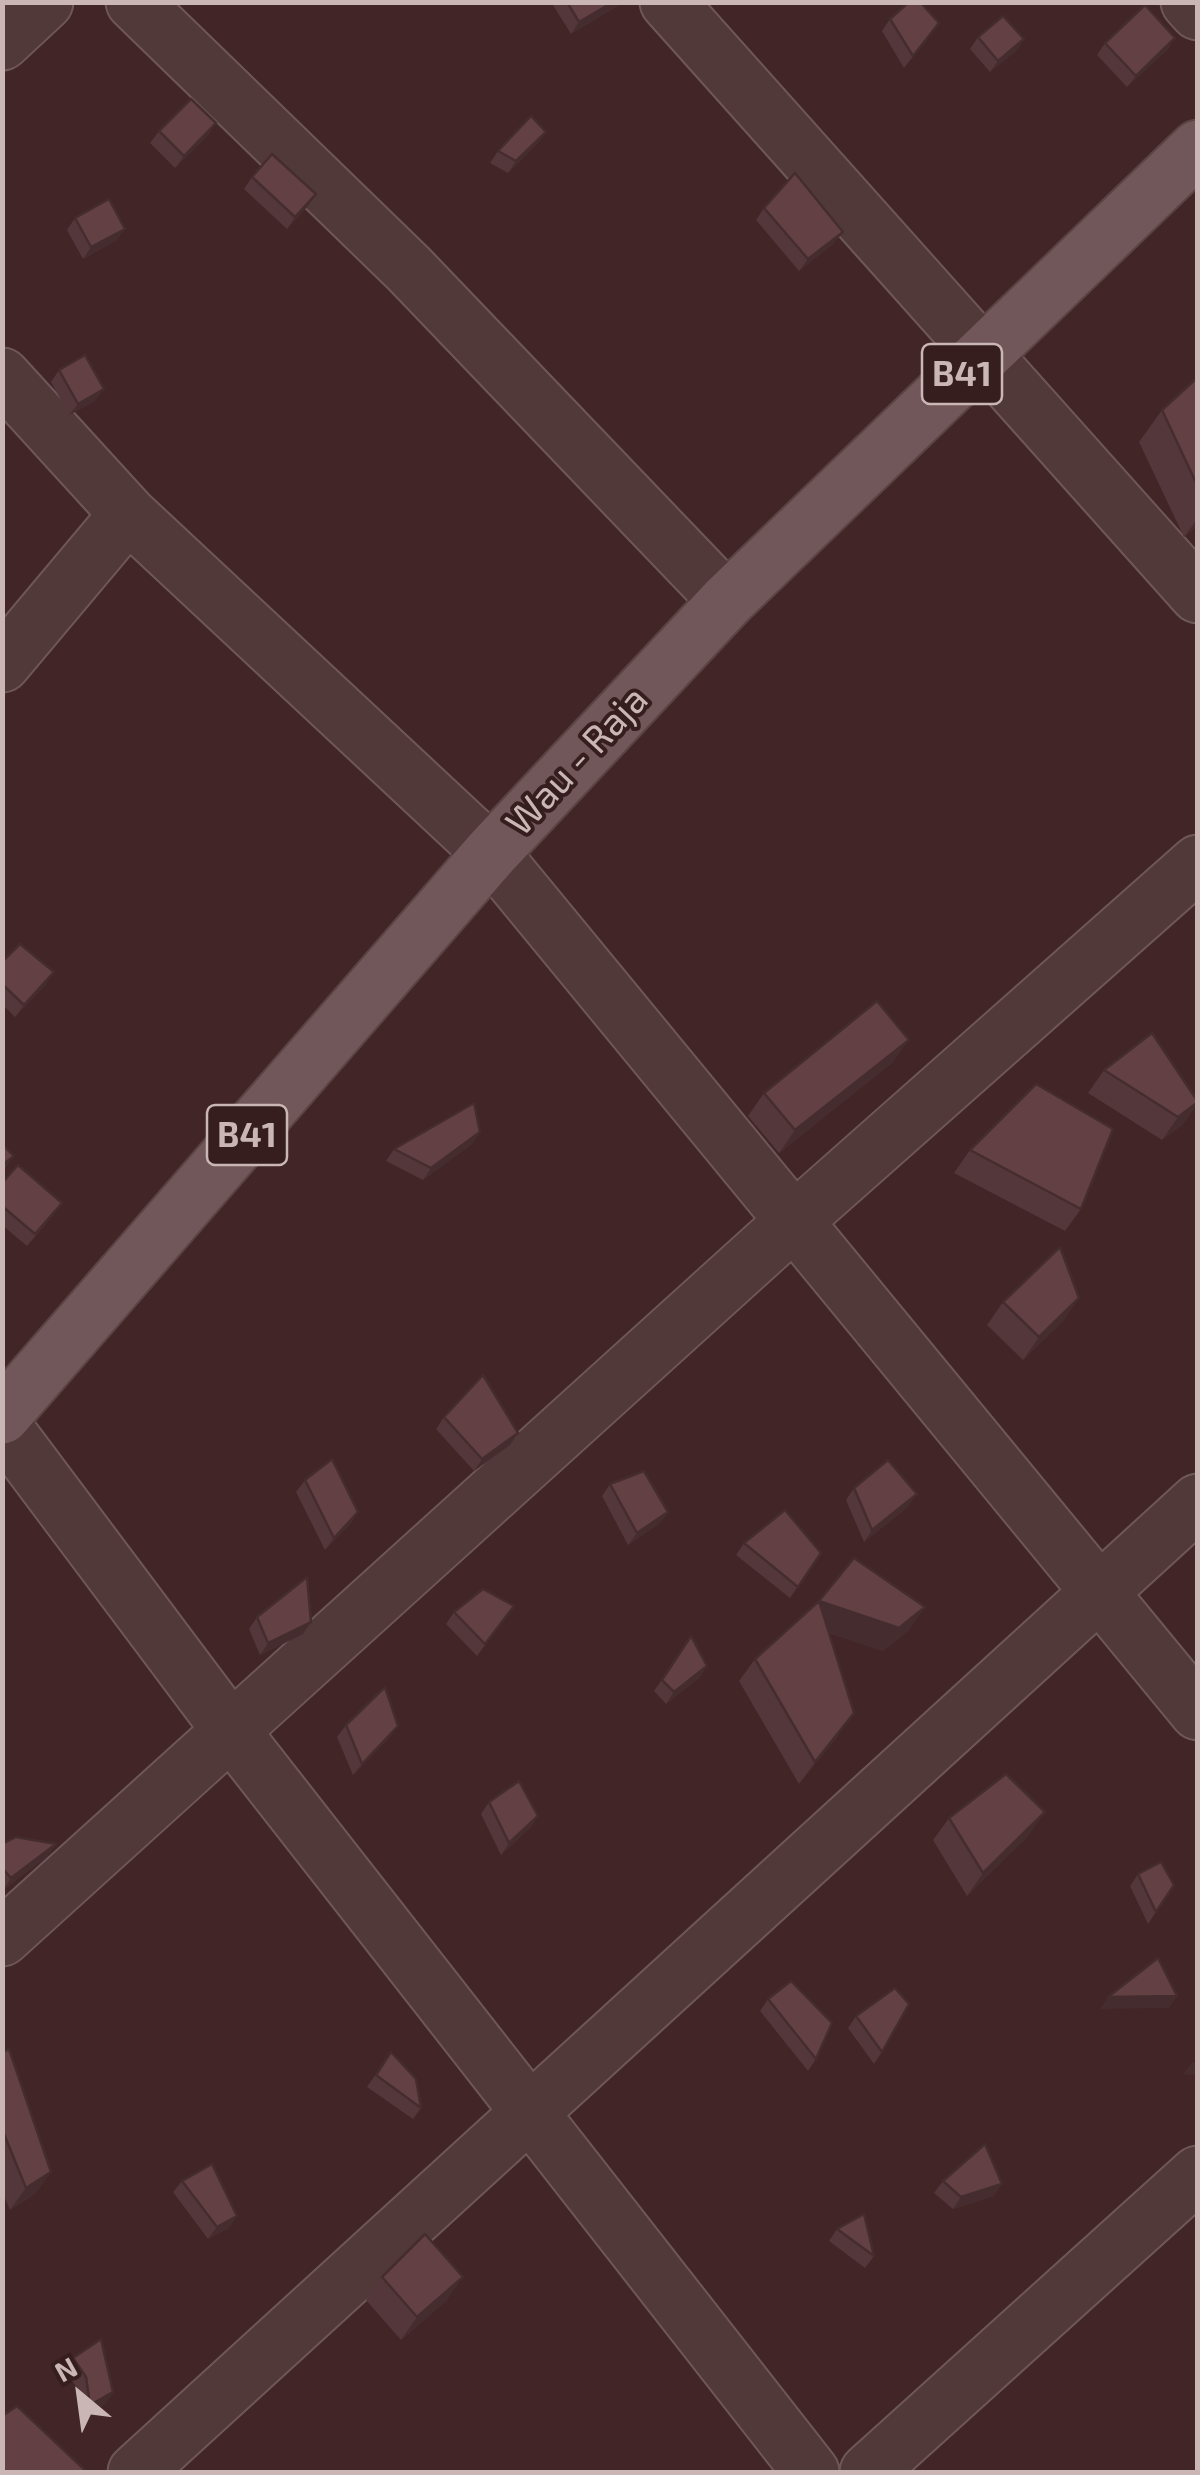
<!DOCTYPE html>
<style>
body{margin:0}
#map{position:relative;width:1200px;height:2475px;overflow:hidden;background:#412527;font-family:"Exo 2",sans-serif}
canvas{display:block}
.frame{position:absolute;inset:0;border:5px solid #cbb6b6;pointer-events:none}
.north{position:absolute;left:30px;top:2345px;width:100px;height:100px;-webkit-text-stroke:8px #361e1f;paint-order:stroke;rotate:331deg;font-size:28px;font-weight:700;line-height:40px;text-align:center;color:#cbb6b6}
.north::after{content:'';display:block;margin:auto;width:35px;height:45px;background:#cbb6b6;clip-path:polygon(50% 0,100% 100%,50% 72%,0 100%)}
</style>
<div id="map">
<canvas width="1200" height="2475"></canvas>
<div class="frame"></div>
<div class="north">N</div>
</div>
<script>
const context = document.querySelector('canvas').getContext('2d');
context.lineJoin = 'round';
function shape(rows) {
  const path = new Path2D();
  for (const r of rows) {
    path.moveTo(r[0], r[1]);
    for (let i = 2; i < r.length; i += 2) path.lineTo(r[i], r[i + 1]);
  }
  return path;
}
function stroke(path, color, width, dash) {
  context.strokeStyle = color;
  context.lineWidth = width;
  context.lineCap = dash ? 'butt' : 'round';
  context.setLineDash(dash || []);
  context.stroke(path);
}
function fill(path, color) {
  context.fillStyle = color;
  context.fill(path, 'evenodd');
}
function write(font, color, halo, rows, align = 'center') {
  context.font = font + ' "Exo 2",sans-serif';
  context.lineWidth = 8;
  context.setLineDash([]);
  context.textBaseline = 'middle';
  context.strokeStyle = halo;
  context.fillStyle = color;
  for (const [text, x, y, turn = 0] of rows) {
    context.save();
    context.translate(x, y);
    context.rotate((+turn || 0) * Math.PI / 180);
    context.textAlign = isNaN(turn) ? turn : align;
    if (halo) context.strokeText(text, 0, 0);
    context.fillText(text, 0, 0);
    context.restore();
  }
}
const minor = shape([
 [134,2,409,269,727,601],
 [668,2,1198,595],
 [1189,2,1198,12],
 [2,42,45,2],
 [2,376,128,514,491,853,1198,1712],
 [2,664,128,514],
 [2,1425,232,1732,811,2472],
 [2,1938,794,1221,1198,863],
 [136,2472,1198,1502],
 [868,2472,1198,2174]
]);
const major = shape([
 [2,1416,491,853,727,601,1198,148]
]);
stroke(minor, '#6e5758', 59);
stroke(major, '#5a4343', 59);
stroke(minor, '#51393a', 55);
stroke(major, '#715759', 55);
fill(shape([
 [555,2,624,2,571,34,553,5],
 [890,19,939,23,904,68,882,31],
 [978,37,1024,39,1016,51,990,72,970,49],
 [1175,38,1167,50,1127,87,1097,55,1105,43],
 [216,123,208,135,175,168,150,143,159,131],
 [546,132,538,143,508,173,490,163,498,151],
 [252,177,308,206,287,229,244,189],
 [764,208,834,243,799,271,756,220],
 [75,218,117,240,83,259,67,230],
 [59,370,95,401,69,415,51,382],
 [1198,377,1198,525,1184,537,1139,442,1162,410],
 [2,962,46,984,15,1017,2,1004],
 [893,1062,779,1153,748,1116,764,1093],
 [1104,1070,1198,1103,1182,1125,1162,1140,1088,1093],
 [480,1132,472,1144,423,1180,386,1161,394,1149],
 [970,1150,1081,1209,1065,1231,954,1173],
 [2,1183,54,1214,27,1246,2,1225],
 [1079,1298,1063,1321,1023,1360,987,1325,1003,1302],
 [444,1417,510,1445,474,1471,436,1429],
 [305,1480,358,1512,350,1524,325,1550,296,1492],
 [610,1484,668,1512,659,1524,628,1545,602,1496],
 [854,1488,909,1506,864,1542,846,1500],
 [744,1543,821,1553,790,1598,736,1555],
 [819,1602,909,1630,883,1651,829,1633,838,1736,799,1784,739,1681,755,1659],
 [514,1606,477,1656,446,1624,454,1612],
 [257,1617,311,1622,303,1634,260,1655,249,1629],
 [691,1636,707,1666,699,1678,666,1704,654,1691],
 [346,1725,398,1726,389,1738,353,1775,337,1737],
 [489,1802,538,1816,530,1828,501,1855,481,1814],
 [949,1818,1029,1835,967,1896,933,1840],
 [2,1844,48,1856,3,1890],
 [1138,1874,1174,1885,1148,1924,1130,1886],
 [768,1999,816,2059,808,2071,760,2011],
 [856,2016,882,2052,874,2064,848,2028],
 [2,2052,51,2172,35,2194,10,2210,2,2191],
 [391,2052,421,2108,413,2119,367,2087],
 [182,2181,229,2228,208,2239,173,2192],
 [943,2181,994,2196,953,2209,934,2193],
 [837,2229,874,2256,865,2268,829,2241],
 [382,2277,447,2300,401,2340,366,2300],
 [73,2358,113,2392,105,2404,81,2417,78,2389,64,2370]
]), '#54373a');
fill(shape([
 [613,2,624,2,571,34,579,22],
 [1175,38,1167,50,1127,87,1136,76],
 [1024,39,1016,51,990,72,998,61],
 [216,123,208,135,175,168,184,156],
 [546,132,538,143,508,173,516,161],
 [316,194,308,206,287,229,295,217],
 [125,229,117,240,83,259,91,247],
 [843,232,834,243,799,271,808,259],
 [104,389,95,401,69,415,78,404],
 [1198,518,1198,525,1184,537],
 [54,972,46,984,15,1017,24,1005],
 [909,1040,893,1062,779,1153,795,1130],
 [1198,1103,1182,1125,1162,1140,1178,1117],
 [480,1132,472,1144,423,1180,431,1168],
 [14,1156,2,1173,2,1165],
 [1079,1298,1063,1321,1023,1360,1039,1337],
 [518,1433,510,1445,474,1471,482,1459],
 [917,1494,909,1506,864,1542,872,1530],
 [358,1512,350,1524,325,1550,334,1538],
 [668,1512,659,1524,628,1545,637,1533],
 [819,1601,925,1607,909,1630,883,1651,803,1624],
 [311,1622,303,1634,260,1655,268,1643],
 [707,1666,699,1678,666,1704,674,1692],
 [854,1713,838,1736,799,1784,815,1762],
 [398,1726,389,1738,353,1775,362,1764],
 [1045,1812,1029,1835,967,1896,983,1873],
 [538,1816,530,1828,501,1855,509,1843],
 [56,1844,48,1856,3,1890,11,1878],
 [1177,1996,1169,2008,1100,2009,1108,1997],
 [1192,2062,1198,2063,1198,2076,1183,2074],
 [51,2172,35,2194,10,2210,26,2188],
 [1002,2184,994,2196,953,2209,961,2197],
 [237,2216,229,2228,208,2239,217,2227],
 [463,2277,447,2300,401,2340,417,2317],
 [113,2392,105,2404,81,2417,90,2405]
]), '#452d2f');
const building = shape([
 [567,2,613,2,579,22,567,2],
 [909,2,920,2,939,23,913,56,890,19,909,2],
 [1145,5,1175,38,1136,76,1105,43,1145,5],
 [1003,16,1024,39,998,61,978,37,1003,16],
 [191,99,216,123,184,156,159,131,191,99],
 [531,116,546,132,516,161,498,151,531,116],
 [272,154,316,194,295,217,252,177,272,154],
 [795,173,843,232,808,259,764,208,795,173],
 [109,199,125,229,91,247,75,218,109,199],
 [85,355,104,389,78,404,59,370,85,355],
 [1198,377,1198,487,1162,410,1198,377],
 [20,944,54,972,24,1005,2,984,2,962,20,944],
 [877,1001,909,1040,795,1130,764,1093,877,1001],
 [1152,1033,1198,1102,1178,1117,1104,1070,1152,1033],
 [1036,1084,1113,1129,1081,1209,970,1150,1036,1084],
 [474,1103,480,1132,431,1168,394,1149,474,1103],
 [2,1144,14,1156,2,1165,2,1144],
 [18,1165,62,1203,35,1234,2,1206,2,1183,18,1165],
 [1060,1247,1079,1298,1039,1337,1003,1302,1060,1247],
 [483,1375,518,1433,482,1459,444,1417,483,1375],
 [332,1459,358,1512,334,1538,305,1480,332,1459],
 [888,1460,917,1494,872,1530,854,1488,888,1460],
 [644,1471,668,1512,637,1533,610,1484,644,1471],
 [785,1510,821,1553,798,1587,744,1543,785,1510],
 [854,1558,925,1607,899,1628,819,1601,854,1558],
 [307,1577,311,1622,268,1643,257,1617,307,1577],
 [483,1589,514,1606,485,1644,454,1612,483,1589],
 [819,1601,854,1713,815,1762,755,1659,819,1601],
 [691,1636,707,1666,674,1692,662,1680,691,1636],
 [385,1687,398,1726,362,1764,346,1725,385,1687],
 [1006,1774,1045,1812,983,1873,949,1818,1006,1774],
 [519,1781,538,1816,509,1843,489,1802,519,1781],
 [16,1837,56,1844,11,1878,2,1868,2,1844,16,1837],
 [1161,1862,1174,1885,1156,1912,1138,1874,1161,1862],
 [1158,1958,1177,1996,1108,1997,1158,1958],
 [791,1981,832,2023,816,2059,768,1999,791,1981],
 [895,1988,909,2004,882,2052,856,2016,895,1988],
 [9,2049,51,2172,26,2188,2,2129,2,2052,9,2049],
 [391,2052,416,2079,421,2108,376,2075,391,2052],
 [985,2144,1002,2184,961,2197,943,2181,985,2144],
 [212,2164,237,2216,217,2227,182,2181,212,2164],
 [864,2214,874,2256,837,2229,864,2214],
 [425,2234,463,2277,417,2317,382,2277,425,2234],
 [101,2339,113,2392,90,2405,86,2377,73,2358,101,2339],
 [17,2406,87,2472,2,2472,2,2416,17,2406]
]);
fill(building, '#624043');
stroke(building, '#452d2f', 2.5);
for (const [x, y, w] of [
 [962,374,80],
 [247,1135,80]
]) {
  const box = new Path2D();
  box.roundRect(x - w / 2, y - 30, w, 60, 8);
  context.fillStyle = '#361e1f';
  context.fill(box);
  stroke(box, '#cbb6b6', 2.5);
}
write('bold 35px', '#cbb6b6', null, [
 ["B41",962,374],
 ["B41",247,1135]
]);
write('38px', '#cbb6b6', '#361e1f', [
 ["Wau - Raja",577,761,-47]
]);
</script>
